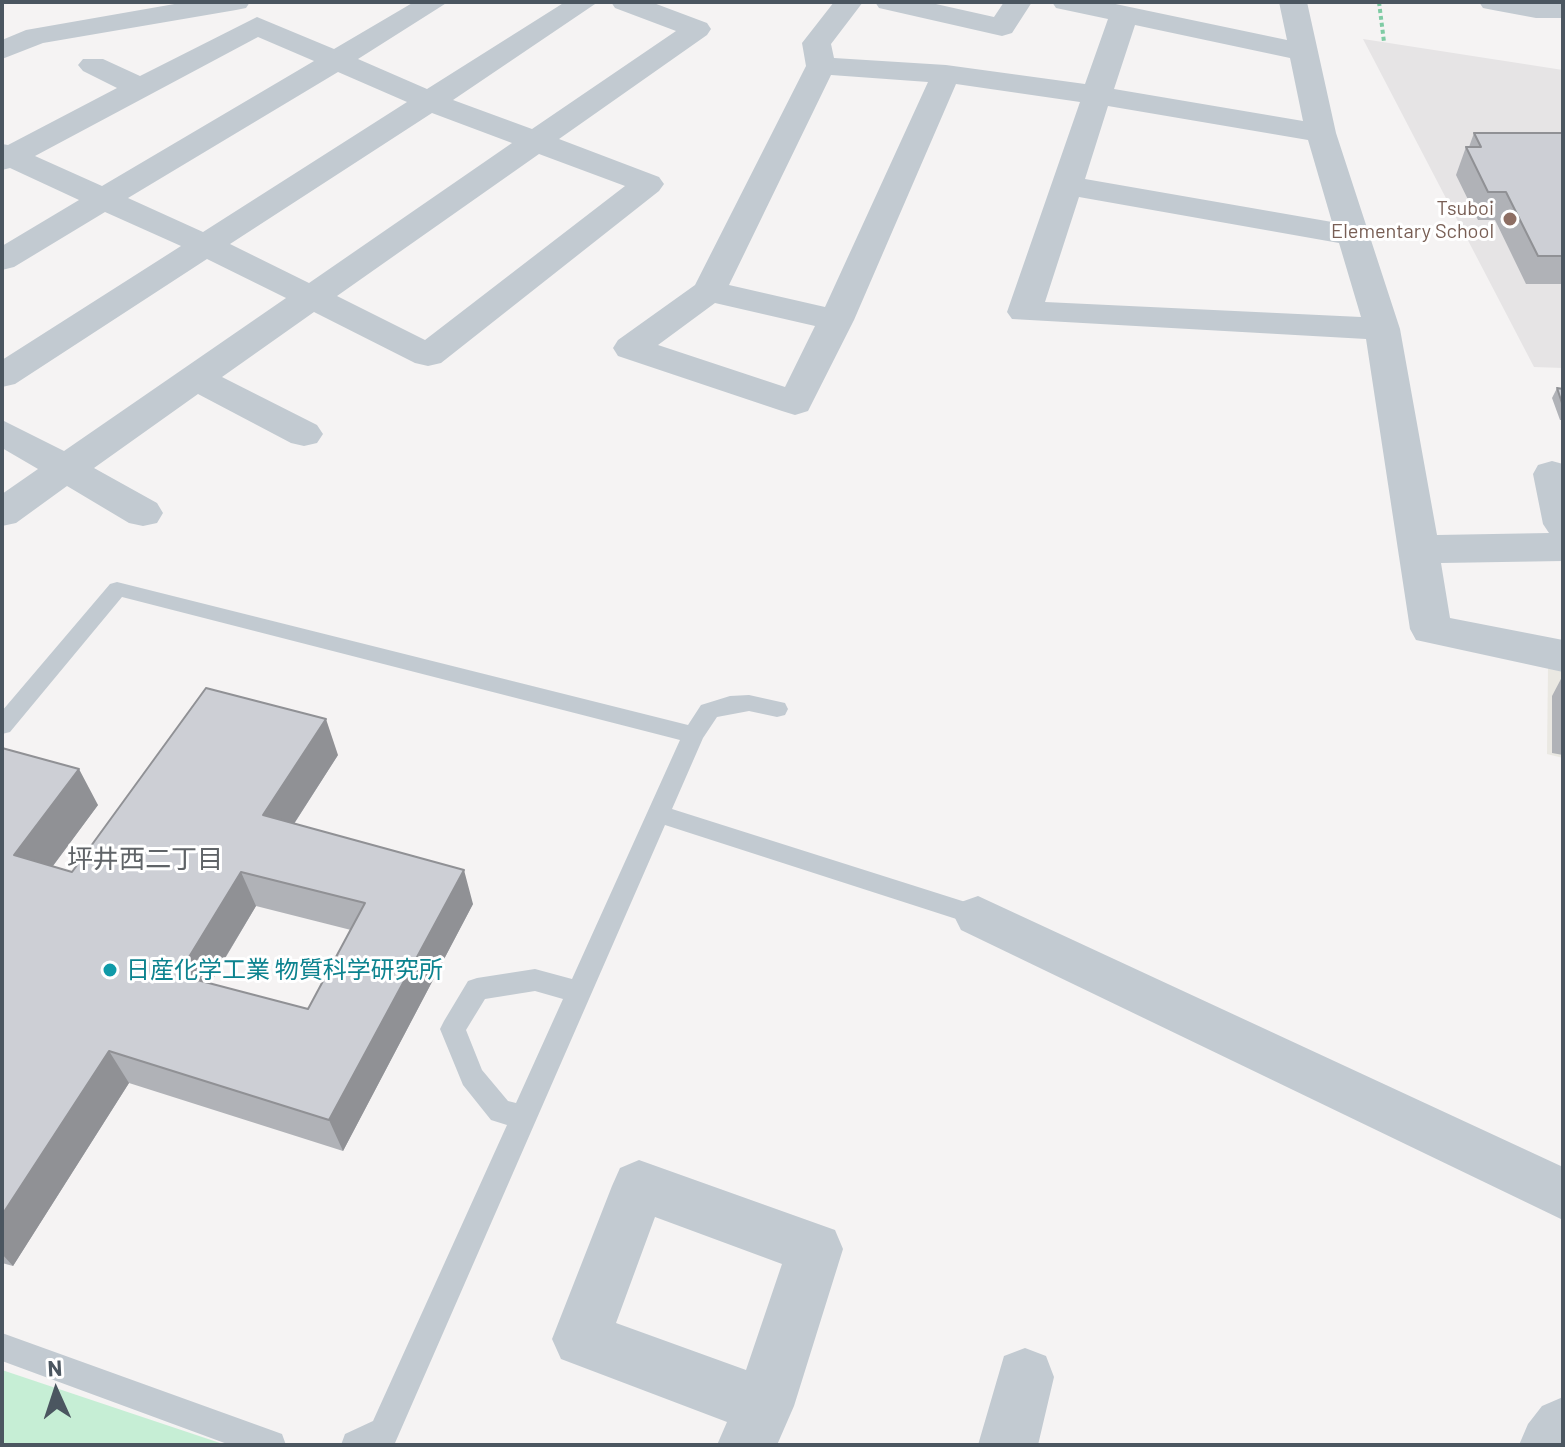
<!DOCTYPE html>
<meta charset="utf-8">
<style>
body{margin:0}
#map{position:relative;width:1565px;height:1447px;overflow:hidden;background:#f5f3f3;font-family:Barlow,sans-serif}
canvas{display:block}
.frame{position:absolute;inset:0;border:4px solid #4b5660;pointer-events:none}
.north{position:absolute;left:16px;top:1351px;width:80px;height:80px;-webkit-text-stroke:6px #fff;paint-order:stroke;rotate:357deg;font-size:22px;font-weight:700;line-height:32px;text-align:center;color:#4b5660}
.north::after{content:'';display:block;margin:auto;width:28px;height:36px;background:#4b5660;clip-path:polygon(50% 0,100% 100%,50% 72%,0 100%)}
</style>
<div id="map">
<canvas width="1565" height="1447"></canvas>
<div class="frame"></div>
<div class="north">N</div>
</div>
<script>
const context = document.querySelector('canvas').getContext('2d');
context.lineJoin = 'round';
function fill(path, color) {
  context.fillStyle = color;
  context.fill(path, 'evenodd');
}
function shape(rows) {
  const path = new Path2D();
  for (const r of rows) {
    path.moveTo(r[0], r[1]);
    for (let i = 2; i < r.length; i += 2) path.lineTo(r[i], r[i + 1]);
  }
  return path;
}
function stroke(path, color, width, dash) {
  context.strokeStyle = color;
  context.lineWidth = width;
  context.lineCap = dash ? 'butt' : 'round';
  context.setLineDash(dash || []);
  context.stroke(path);
}
function write(font, color, halo, rows, align = 'center') {
  context.font = font + ' Barlow,"Noto Sans JP",sans-serif';
  context.lineWidth = 6;
  context.setLineDash([]);
  context.textBaseline = 'middle';
  context.strokeStyle = halo;
  context.fillStyle = color;
  for (const [text, x, y, turn = 0] of rows) {
    context.save();
    context.translate(x, y);
    context.rotate((+turn || 0) * Math.PI / 180);
    context.textAlign = isNaN(turn) ? turn : align;
    if (halo) context.strokeText(text, 0, 0);
    context.fillText(text, 0, 0);
    context.restore();
  }
}
fill(shape([
 [1548,668,1563,671,1563,758,1547,754]
]), '#eae8e2');
fill(shape([
 [1363,39,1563,70,1563,368,1534,367]
]), '#e6e4e5');
fill(shape([
 [2,1370,226,1445,2,1445]
]), '#c6eed5');
stroke(shape([
 [1379,2,1384,42]
]), '#7fcba4', 4, [4, 3]);
fill(shape([
 [117,582,688,725,701,705,730,696,749,695,785,703,788,709,785,715,777,717,749,711,717,717,703,738,672,809,978,906,987,909,990,916,987,923,978,926,665,825,395,1443,341,1445,345,1434,373,1421,507,1125,491,1120,463,1085,440,1029,444,1021,468,981,477,978,535,969,572,979,680,740,122,597,10,732,2,734,2,711,110,584,117,582],
 [535,991,563,999,516,1103,508,1101,482,1070,466,1030,485,999,535,991],
 [2,1333,271,1430,282,1434,286,1445,230,1445,2,1361,2,1333]
]), '#c2cad1');
fill(shape([
 [186,2,250,2,246,8,236,10,43,43,2,59,2,40,26,30,186,2],
 [414,2,448,2,358,59,427,89,565,2,598,2,453,100,532,129,676,31,615,8,611,2,651,2,707,23,711,29,707,35,559,139,659,177,664,184,659,191,441,363,428,366,415,363,314,312,222,377,317,425,323,434,317,443,304,446,291,443,198,394,94,468,157,503,163,513,157,523,143,526,129,523,67,486,16,523,2,526,2,494,38,469,2,448,2,420,64,451,286,298,207,259,15,384,2,387,2,360,181,246,105,212,14,267,2,270,2,246,79,200,10,168,2,170,2,144,8,145,117,88,83,71,78,65,83,59,103,59,140,76,257,17,334,49,414,2],
 [258,37,314,61,102,186,35,156,258,37],
 [338,72,407,102,203,232,128,198,338,72],
 [432,113,512,143,309,283,230,244,432,113],
 [539,154,625,186,425,340,337,296,539,154],
 [834,2,863,2,831,44,834,58,946,65,1085,84,1108,19,1056,8,1052,2,1106,2,1287,40,1279,2,1307,2,1336,133,1400,329,1437,535,1549,533,1543,524,1533,474,1538,465,1552,461,1563,464,1563,561,1441,563,1450,618,1563,640,1563,672,1416,640,1410,629,1366,339,1012,319,1007,312,1080,102,956,84,854,320,808,411,795,415,782,411,618,356,613,348,618,340,695,285,806,66,802,43,834,2],
 [1135,25,1290,58,1303,121,1114,89,1135,25],
 [831,75,928,82,825,307,729,285,831,75],
 [1108,106,1308,140,1332,222,1085,179,1108,106],
 [1079,197,1339,243,1361,317,1045,302,1079,197],
 [715,303,815,326,785,387,658,345,715,303],
 [875,2,927,2,994,17,1004,2,1032,2,1012,33,1002,36,879,8,875,2],
 [1479,2,1563,2,1563,18,1536,18,1493,10,1483,8,1479,2],
 [978,896,1563,1167,1563,1220,961,930,954,916,961,902,978,896],
 [639,1160,835,1230,843,1249,794,1406,777,1445,717,1445,727,1422,561,1359,552,1339,612,1186,620,1168,639,1160],
 [655,1217,782,1264,746,1370,616,1323,655,1217],
 [1025,1348,1046,1356,1054,1377,1038,1445,978,1445,1004,1356,1025,1348],
 [1563,1397,1563,1445,1519,1445,1528,1424,1542,1406,1563,1397]
]), '#c2cad1');
fill(shape([
 [1474,133,1563,133,1563,284,1526,284,1495,220,1478,220,1456,175,1466,147,1469,147],
 [1557,388,1563,389,1563,420,1560,420,1552,398],
 [1562,677,1563,677,1563,755,1552,753,1552,696],
 [2,748,98,805,53,866,72,872,338,755,294,824,473,904,343,1151,129,1083,13,1266,2,1263],
 [256,906,351,930,308,1009,210,984]
]), '#b0b2b7');
fill(shape([
 [326,719,338,755,277,850,263,815],
 [79,769,98,805,35,890,14,855],
 [464,870,473,904,343,1151,329,1120],
 [241,872,256,906,195,1008,178,975],
 [109,1051,129,1083,13,1266,2,1254,2,1215]
]), '#909195');
const building = shape([
 [1474,133,1563,133,1563,256,1538,256,1506,192,1488,192,1466,147,1481,147,1474,133],
 [1557,388,1563,389,1563,406,1557,388],
 [1562,677,1563,677,1563,734,1562,734,1562,677],
 [206,688,326,719,263,815,464,870,329,1120,109,1051,2,1215,2,748,79,769,14,855,72,872,206,688],
 [241,872,365,903,308,1009,178,975,241,872]
]);
fill(building, '#cdcfd5');
stroke(building, '#909195', 2);
for (const [x, y, r, color] of [
 [1510,219,8,"#8d6e63"],
 [110,970,8,"#0f9aa8"]
]) {
  const dot = new Path2D();
  dot.arc(x, y, r, 0, 2 * Math.PI);
  context.fillStyle = color;
  context.fill(dot);
  stroke(dot, '#fff', 3);
}
write('20px', '#785e54', '#fff', [
 ["Tsuboi",1494,208],
 ["Elementary School",1494,231]
], 'right');
write('24px', '#0d838f', '#fff', [
 ["日産化学工業 物質科学研究所",126,970]
], 'left');
write('26px', '#5f6367', '#fff', [
 ["坪井西二丁目",145,859]
]);
</script>
